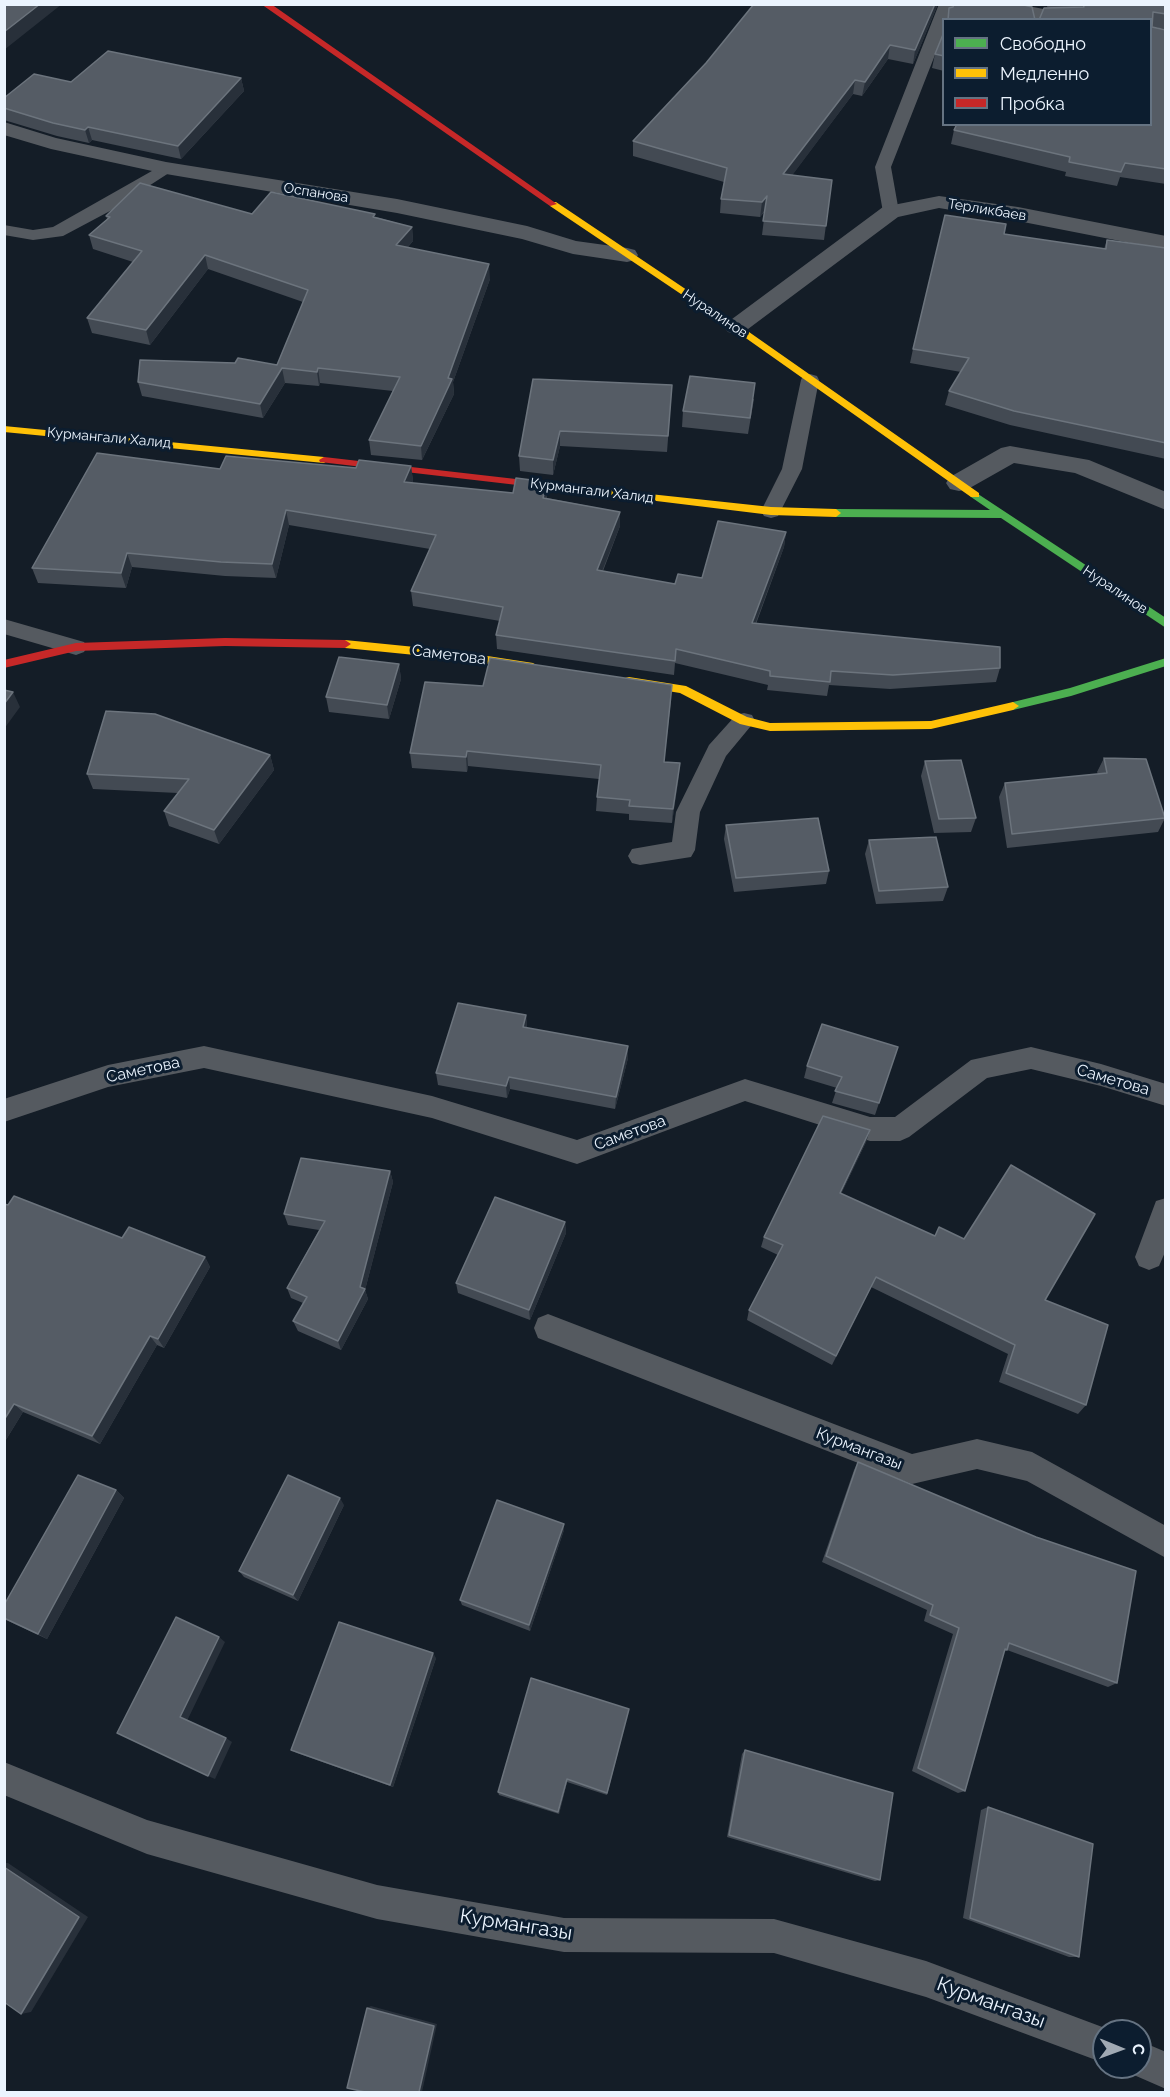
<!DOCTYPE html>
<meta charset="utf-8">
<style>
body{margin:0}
#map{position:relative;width:1170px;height:2097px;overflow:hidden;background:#141d27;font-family:Raleway,sans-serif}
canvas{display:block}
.frame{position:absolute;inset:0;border:6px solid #ebf4fe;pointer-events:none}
.legend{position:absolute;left:942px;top:18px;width:210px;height:108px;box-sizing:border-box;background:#0c1d2f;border:2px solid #657382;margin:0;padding:8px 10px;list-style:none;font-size:18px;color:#ebf4fe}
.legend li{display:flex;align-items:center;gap:12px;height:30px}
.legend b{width:30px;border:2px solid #657382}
.north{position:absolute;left:1092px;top:2019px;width:60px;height:60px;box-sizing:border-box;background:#0c1d2f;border:2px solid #657382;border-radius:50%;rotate:91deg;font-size:16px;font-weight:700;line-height:24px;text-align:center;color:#ebf4fe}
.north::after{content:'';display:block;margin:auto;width:21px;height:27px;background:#a0a9b3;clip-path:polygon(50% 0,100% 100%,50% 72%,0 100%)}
</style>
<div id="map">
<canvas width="1170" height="2097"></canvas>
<div class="frame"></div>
<ul class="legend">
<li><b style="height:8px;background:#4caf50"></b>Свободно</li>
<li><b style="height:8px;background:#ffc107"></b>Медленно</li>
<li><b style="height:8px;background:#c62828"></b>Пробка</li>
</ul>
<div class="north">С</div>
</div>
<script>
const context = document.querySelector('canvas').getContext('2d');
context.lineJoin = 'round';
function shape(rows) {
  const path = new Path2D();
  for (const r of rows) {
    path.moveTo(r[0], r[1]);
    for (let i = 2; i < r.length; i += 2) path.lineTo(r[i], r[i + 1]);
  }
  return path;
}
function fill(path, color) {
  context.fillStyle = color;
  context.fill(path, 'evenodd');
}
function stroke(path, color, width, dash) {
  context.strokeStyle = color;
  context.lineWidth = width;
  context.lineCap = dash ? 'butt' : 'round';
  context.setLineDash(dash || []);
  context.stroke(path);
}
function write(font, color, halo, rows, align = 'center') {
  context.font = font + ' Raleway,sans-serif';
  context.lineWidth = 6;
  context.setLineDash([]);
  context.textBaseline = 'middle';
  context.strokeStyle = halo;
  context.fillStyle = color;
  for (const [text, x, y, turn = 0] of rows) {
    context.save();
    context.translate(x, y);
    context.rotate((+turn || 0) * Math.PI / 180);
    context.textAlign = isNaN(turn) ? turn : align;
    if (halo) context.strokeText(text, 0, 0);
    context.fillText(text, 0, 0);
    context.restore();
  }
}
fill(shape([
 [939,4,954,4,948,20,944,20,944,32,891,167,899,212,891,217,883,212,875,167,939,4],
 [166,163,172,165,174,168,172,171,110,211,63,236,33,240,4,235,4,225,33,230,53,227,166,163],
 [810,374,817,376,819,380,802,469,778,516,771,518,764,516,761,511,782,469,801,380,803,376,810,374],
 [4,619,84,642,87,647,84,652,76,655,4,634,4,619],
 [744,713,752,715,755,721,726,756,700,812,695,850,691,857,640,865,632,863,628,856,632,849,672,842,676,812,709,745,736,715,744,713],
 [204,1046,432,1096,577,1140,745,1079,870,1117,895,1117,971,1060,1031,1047,1101,1064,1166,1084,1166,1106,1101,1086,1031,1069,987,1078,909,1137,900,1141,870,1141,745,1101,577,1164,432,1118,204,1068,108,1087,4,1122,4,1099,108,1065,204,1046],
 [1166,1198,1166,1250,1159,1266,1149,1270,1139,1266,1135,1257,1156,1201,1166,1198],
 [548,1314,912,1454,977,1439,1032,1452,1166,1526,1166,1558,1027,1481,977,1469,912,1484,538,1338,534,1328,538,1318,548,1314],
 [4,1762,147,1820,377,1885,564,1918,774,1919,926,1961,1113,2031,1104,2031,1104,2063,926,1997,774,1953,564,1952,377,1919,147,1854,4,1795,4,1762],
 [1140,2041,1166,2052,1166,2089,1127,2072,1125,2067,1140,2067,1140,2041]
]), '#555a60');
fill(shape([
 [976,4,1018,4,1069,14,1076,16,1078,20,1036,20,985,10,978,8,976,4],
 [4,122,56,138,166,162,397,199,527,226,576,241,627,248,635,250,638,255,635,260,627,262,573,254,522,239,397,213,166,174,51,149,4,135,4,122],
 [939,196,1018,207,1166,236,1166,250,1018,221,939,208,898,217,744,332,736,334,728,332,724,327,728,322,883,207,939,196],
 [1010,446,1089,460,1166,492,1166,510,1075,473,1014,463,968,489,959,491,950,489,946,483,950,477,1001,448,1010,446]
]), '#555a60');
fill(shape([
 [975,492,1166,618,1166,628,1001,518,836,517,831,513,836,509,990,510,971,497,970,495,975,492],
 [1166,658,1166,666,1071,696,1013,710,1007,706,1013,702,1070,688,1166,658]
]), '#4caf50');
fill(shape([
 [550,202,556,202,739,325,979,493,979,497,971,497,733,329,550,206,550,202],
 [4,426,324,457,329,460,324,463,4,432,4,426],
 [603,489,771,507,836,509,841,513,836,517,771,515,599,494,598,492,603,489],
 [345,640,455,651,533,663,539,667,533,671,455,659,345,648,339,644,345,640],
 [629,677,686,686,747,717,770,723,931,721,1013,702,1019,706,1013,710,931,729,770,731,740,724,680,693,625,684,625,678,629,677]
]), '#ffc107');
fill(shape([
 [261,4,271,4,557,204,550,206,261,4],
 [324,457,603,489,608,492,603,495,320,462,319,460,324,457],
 [225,638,345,640,351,644,345,648,225,646,76,651,4,668,4,660,76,643,225,638]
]), '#c62828');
fill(shape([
 [754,4,938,4,913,64,888,59,862,96,853,94,792,175,832,180,824,240,762,235,765,211,760,217,720,213,721,199,724,182,633,156,633,141,706,63],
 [1048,4,1166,4,1166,29,1152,27,1166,30,1166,184,1120,177,1117,186,1065,176,1066,172,951,144,954,130,1050,8,1047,7],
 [944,32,944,71,932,68,935,54],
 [241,78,244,91,181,159,92,140,89,143,57,136,4,120,4,98,71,82],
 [252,214,376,217,412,227,413,241,408,247,490,279,453,382,454,394,422,460,371,455,369,440,393,391,320,383,319,386,285,383,263,418,142,396,138,382,277,365,303,302,208,269,150,345,92,333,87,318,133,262,93,249,89,235,107,219,106,216],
 [1004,234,1104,249,1107,240,1166,248,1166,459,1010,425,945,405,949,391,961,372,910,363,913,349],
 [533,379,671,400,667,452,560,446,553,475,520,471,519,456],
 [754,399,748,434,682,427,683,411],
 [411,466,413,481,412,483,513,493,547,482,547,498,620,512,620,526,603,571,675,584,702,578,786,532,784,547,756,624,1000,668,996,682,890,689,829,685,827,696,767,690,768,685,675,663,674,675,497,649,496,635,500,621,413,606,411,591,430,549,289,525,276,578,225,576,132,567,126,588,38,583,32,568,220,469],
 [399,664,401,679,389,719,329,712,326,697],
 [671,700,664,762,680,763,672,823,629,820,629,814,596,811,597,797,599,779,468,766,467,772,412,768,410,753],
 [270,755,274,770,219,844,169,826,164,811,178,793,93,789,87,774],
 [1104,758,1165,818,1158,832,1007,848,999,797,1005,783,1098,774,1097,772],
 [925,761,976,818,971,832,934,833,921,776],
 [726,825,829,871,826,884,734,892,724,839],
 [869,840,948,887,943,901,876,904,865,854],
 [526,1015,527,1028,628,1058,615,1109,510,1089,507,1098,438,1085,436,1073],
 [822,1024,879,1103,875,1115,832,1103,837,1088,804,1078,807,1066],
 [870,1130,866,1142,841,1194,1045,1300,1086,1405,1078,1414,999,1382,1008,1354,871,1287,832,1365,747,1320,749,1310,778,1255,761,1247,764,1237],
 [390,1171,393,1182,365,1290,368,1299,341,1350,298,1331,293,1321,303,1303,291,1298,287,1288,319,1230,288,1225,284,1214],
 [4,1204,122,1238,205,1257,210,1267,164,1348,157,1345,100,1444,23,1412,4,1443],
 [565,1222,566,1233,530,1320,458,1293,456,1283],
 [858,1462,1117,1683,1108,1687,1007,1650,1004,1652,965,1791,958,1793,912,1771,953,1634,924,1621,927,1610,822,1562,854,1470],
 [116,1490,124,1498,47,1639,4,1619,4,1605],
 [344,1505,298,1601,244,1577,239,1571],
 [564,1530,530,1631,462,1605,460,1600],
 [436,1658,393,1787,297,1753,291,1750],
 [629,1709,607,1795,567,1782,559,1814,499,1795,498,1792],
 [745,1750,880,1880,875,1881,727,1837,742,1754],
 [988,1807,1079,1957,1069,1957,963,1918,981,1810]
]), '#434a53');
fill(shape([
 [40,4,62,4,4,50,4,32],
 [935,4,938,4,913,64,915,50],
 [890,45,888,59,862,96,865,82],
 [241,78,244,91,181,159,178,146],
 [855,80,853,94,782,189,783,174],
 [88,127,92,140,89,143,85,130],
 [767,196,765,210,760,217,762,202],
 [412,227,413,241,397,259,396,245],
 [205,255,208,269,150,345,146,330],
 [489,264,490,279,453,382,454,394,422,460,421,446,448,378],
 [282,368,285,383,263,418,260,404],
 [318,368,320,383,319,386,317,372],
 [560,431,560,446,553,475,553,460],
 [411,466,413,481,406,496,404,482],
 [547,482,547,496,543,512,543,498],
 [286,510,289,525,276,578,272,564],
 [620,512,620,526,597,584,597,570],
 [786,532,784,547,750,638,752,623],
 [127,553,132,567,126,588,121,573],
 [399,664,401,679,389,719,387,705],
 [13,692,20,707,4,729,4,704],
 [467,751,468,766,467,772,466,757],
 [270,755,274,770,219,844,214,830],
 [680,763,679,777,672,823,673,809],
 [526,1015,527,1028,523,1027],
 [628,1046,628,1058,615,1109,616,1097],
 [509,1077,510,1089,507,1098,506,1086],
 [870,1130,866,1142,836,1204,840,1193],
 [390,1171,393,1182,365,1290,368,1299,341,1350,338,1341,360,1287],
 [565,1222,566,1233,530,1320,529,1310],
 [205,1257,210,1267,164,1348,158,1339],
 [150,1336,157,1345,100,1444,92,1436],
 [14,1404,23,1412,4,1443,4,1420],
 [116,1490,124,1498,47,1639,38,1634],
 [340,1498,344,1505,298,1601,293,1595],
 [564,1524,564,1530,530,1631,529,1625],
 [219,1637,225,1642,187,1721,180,1717],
 [433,1653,436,1658,393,1787,390,1785],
 [226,1738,232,1742,215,1779,208,1776],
 [567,1779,567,1782,559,1814,558,1812],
 [4,1863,8,1863,88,1917,31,2012,21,2014],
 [371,2006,437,2024,422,2092,419,2092,367,2008]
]), '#28303a');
const building = shape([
 [4,4,40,4,4,32,4,4],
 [754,4,935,4,915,50,890,45,865,82,855,80,783,174,832,180,826,226,763,221,767,196,762,202,721,199,727,168,633,141,706,63,754,4],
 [954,4,1020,4,1032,7,1035,20,948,20,949,8,953,7,954,4],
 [1083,4,1166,4,1166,14,1153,12,1152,27,1166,30,1166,169,1125,163,1121,172,1069,162,1070,157,954,130,957,124,1150,124,1150,20,1039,20,1044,8,1084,7,1083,4],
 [944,32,944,56,935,54,944,32],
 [108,51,241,78,178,146,88,127,85,130,53,123,4,108,4,98,34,74,71,82,108,51],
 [140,183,252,214,271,192,375,214,373,217,412,227,396,245,489,264,448,378,452,379,421,446,369,440,400,377,318,368,317,372,282,368,260,404,138,382,140,360,235,363,238,358,277,365,308,290,205,255,146,330,87,318,142,251,89,235,110,217,106,216,140,183],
 [945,215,1006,224,1004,234,1106,249,1107,240,1166,248,1166,443,1014,411,949,391,969,358,913,349,945,215],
 [690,376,755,383,750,418,683,411,690,376],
 [533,379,672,385,668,436,560,431,553,460,519,456,533,379],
 [97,453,220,469,226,456,356,468,359,460,411,466,404,482,513,493,516,478,547,482,543,498,620,512,597,570,675,584,678,574,702,578,718,521,786,532,752,623,1000,647,1000,668,893,675,831,671,830,682,770,676,770,671,676,649,675,661,496,635,503,607,411,591,436,535,286,510,272,564,221,562,127,553,121,573,32,568,97,453],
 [339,657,399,664,387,705,326,697,339,657],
 [490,658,672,685,664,762,680,763,673,809,629,806,630,800,597,797,601,765,467,751,466,757,410,753,425,682,483,686,490,658],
 [4,690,13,692,4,704,4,690],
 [106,711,155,714,270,755,214,830,164,811,189,779,87,774,106,711],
 [1104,758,1146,759,1165,818,1012,834,1005,783,1107,773,1104,758],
 [961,760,976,818,939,819,925,761,961,760],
 [818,818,829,871,736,878,726,825,818,818],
 [936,837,948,887,879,891,869,840,936,837],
 [458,1003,526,1015,523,1027,628,1046,616,1097,509,1077,506,1086,436,1073,458,1003],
 [822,1024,898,1047,879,1103,835,1091,842,1077,807,1066,822,1024],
 [823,1116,870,1130,840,1193,935,1236,939,1227,964,1239,1011,1165,1095,1214,1045,1300,1108,1325,1086,1405,1006,1373,1015,1345,876,1277,836,1356,749,1310,783,1245,764,1237,823,1116],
 [301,1158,390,1171,360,1287,365,1289,338,1341,293,1321,307,1297,287,1288,325,1221,284,1214,301,1158],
 [14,1196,122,1238,129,1227,205,1257,158,1339,150,1336,92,1436,14,1404,4,1420,4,1204,8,1205,14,1196],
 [495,1197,565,1222,529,1310,456,1283,495,1197],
 [858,1462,1036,1537,1136,1571,1117,1683,1009,1643,1007,1650,1005,1649,965,1791,918,1768,959,1628,930,1615,933,1605,826,1556,858,1462],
 [78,1475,116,1490,38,1634,4,1618,4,1605,78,1475],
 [288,1475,340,1498,293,1595,239,1571,288,1475],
 [497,1500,564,1524,529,1625,460,1600,497,1500],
 [176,1617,219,1637,180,1717,226,1738,208,1776,117,1733,176,1617],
 [339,1622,433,1653,390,1785,291,1750,339,1622],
 [531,1678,629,1709,607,1793,567,1779,558,1812,498,1792,531,1678],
 [745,1750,893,1793,880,1880,729,1835,745,1750],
 [988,1807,1093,1844,1079,1957,970,1918,988,1807],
 [4,1867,79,1917,21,2014,4,2002,4,1867],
 [367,2008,434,2026,419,2092,365,2092,347,2088,367,2008]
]);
fill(building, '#555c65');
stroke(building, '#6c747d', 1.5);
write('14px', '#ebf4fe', '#0c1d2f', [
 ["Оспанова",316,193,9],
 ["Терликбаев",987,210,9],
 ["Нуралинов",715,314,34],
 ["Курмангали Халид",109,438,5],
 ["Курмангали Халид",592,491,7],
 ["Нуралинов",1115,590,34]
]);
write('16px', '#ebf4fe', '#0c1d2f', [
 ["Саметова",449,655,7],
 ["Саметова",143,1070,-12],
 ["Саметова",1113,1080,16],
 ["Саметова",630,1133,-20],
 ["Курмангазы",859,1449,21]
]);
write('20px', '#ebf4fe', '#0c1d2f', [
 ["Курмангазы",516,1925,9],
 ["Курмангазы",991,2003,20]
]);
</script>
